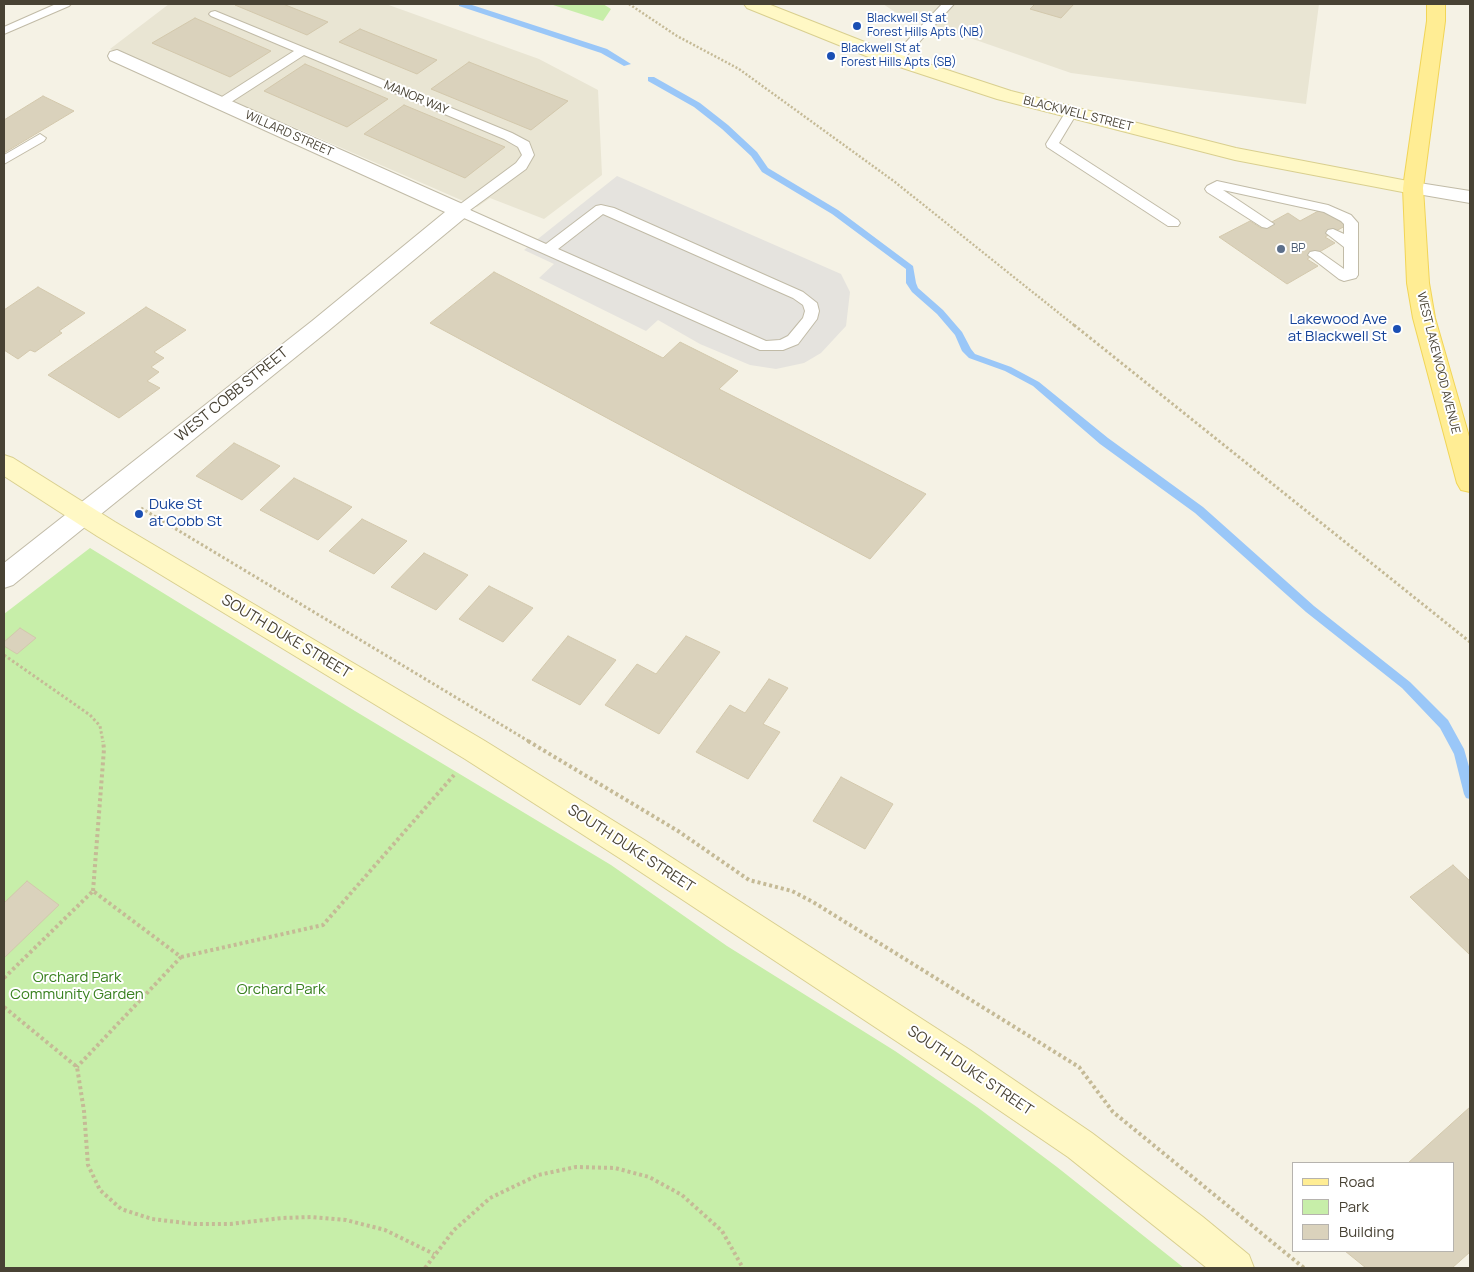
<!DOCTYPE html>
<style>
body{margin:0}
#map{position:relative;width:1474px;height:1272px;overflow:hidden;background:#f5f2e5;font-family:Manrope,sans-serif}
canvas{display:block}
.frame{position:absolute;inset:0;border:5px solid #484234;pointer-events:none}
.legend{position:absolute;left:1292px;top:1162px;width:162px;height:90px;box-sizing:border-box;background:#fff;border:1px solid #b6b3ae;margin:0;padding:6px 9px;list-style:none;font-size:15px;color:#484234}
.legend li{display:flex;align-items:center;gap:10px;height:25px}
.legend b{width:25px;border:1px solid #b6b3ae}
</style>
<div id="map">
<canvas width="1474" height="1272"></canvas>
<div class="frame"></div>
<ul class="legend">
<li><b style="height:6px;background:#ffed94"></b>Road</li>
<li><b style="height:14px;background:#c7eea9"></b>Park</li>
<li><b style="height:14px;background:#dad2bc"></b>Building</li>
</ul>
</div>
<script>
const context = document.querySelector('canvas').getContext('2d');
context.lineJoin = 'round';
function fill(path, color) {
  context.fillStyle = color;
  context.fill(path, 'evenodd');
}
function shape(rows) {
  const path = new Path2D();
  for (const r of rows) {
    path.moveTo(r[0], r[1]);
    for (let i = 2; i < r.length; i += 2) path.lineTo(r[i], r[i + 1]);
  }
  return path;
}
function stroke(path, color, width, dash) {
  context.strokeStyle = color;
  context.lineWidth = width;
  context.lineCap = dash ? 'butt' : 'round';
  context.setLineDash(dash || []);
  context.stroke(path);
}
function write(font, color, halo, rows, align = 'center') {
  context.font = font + ' Manrope,sans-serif';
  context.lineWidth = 4;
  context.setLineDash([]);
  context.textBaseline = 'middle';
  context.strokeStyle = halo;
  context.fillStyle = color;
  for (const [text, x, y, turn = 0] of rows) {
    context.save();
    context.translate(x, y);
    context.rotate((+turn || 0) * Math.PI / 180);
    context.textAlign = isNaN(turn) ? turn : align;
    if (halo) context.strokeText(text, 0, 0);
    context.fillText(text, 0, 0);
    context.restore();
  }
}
fill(shape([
 [169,4,386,4,539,59,598,90,602,175,544,219,490,198,477,207,289,125,243,114,110,49],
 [883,4,1319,4,1306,104,1071,73,895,12]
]), '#e9e5d3');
fill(shape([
 [550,4,603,4,611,9,603,21],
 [90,548,355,711,611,865,727,946,895,1051,977,1107,1057,1167,1184,1268,4,1268,4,614]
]), '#c7eea9');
fill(shape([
 [617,176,841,274,850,292,846,326,821,353,804,363,776,369,750,365,700,344,658,320,646,331,539,278,554,264,524,250]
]), '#e5e3de');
fill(shape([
 [459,4,469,4,607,49,631,64,624,66,601,53,459,6,459,4],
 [648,77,654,77,700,103,728,125,757,152,768,168,838,210,913,266,916,283,918,288,943,310,962,332,971,349,975,354,1011,367,1039,382,1108,438,1203,507,1314,606,1410,682,1448,720,1464,749,1470,770,1470,799,1466,798,1464,794,1454,754,1440,728,1402,688,1306,612,1195,513,1100,444,1033,386,1005,371,969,358,962,351,955,335,937,314,912,292,906,283,906,269,832,214,762,172,751,156,722,129,694,107,648,81,648,77]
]), '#9ac7f8');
const building = shape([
 [238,4,283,4,328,22,307,35,235,5,238,4],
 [1035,4,1074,4,1061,18,1030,9,1035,4],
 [195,18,271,51,230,77,152,43,195,18],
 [360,29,437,60,417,74,339,42,360,29],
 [469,62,568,101,531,130,431,89,469,62],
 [305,64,388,99,347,127,264,91,305,64],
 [43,96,74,111,4,153,4,120,43,96],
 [404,105,505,147,465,178,364,134,404,105],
 [1322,209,1347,225,1325,237,1335,243,1307,259,1318,266,1287,284,1219,237,1250,221,1261,228,1288,213,1300,221,1322,209],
 [494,272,663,358,680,342,738,371,719,389,926,494,870,559,430,323,494,272],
 [38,287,85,313,59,331,62,333,35,352,30,350,18,359,4,350,4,310,38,287],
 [146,307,186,330,154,352,164,358,151,367,159,372,147,381,160,388,119,418,48,375,146,307],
 [234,443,280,466,242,500,196,476,234,443],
 [294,478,352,507,318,540,260,510,294,478],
 [362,519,407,541,374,574,329,551,362,519],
 [424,553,468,575,436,610,391,587,424,553],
 [489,586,533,608,503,642,459,619,489,586],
 [20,628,36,638,17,654,4,646,4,642,20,628],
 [568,636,616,660,580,705,532,680,568,636],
 [686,636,720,652,659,734,605,705,637,664,656,674,686,636],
 [769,679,788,688,763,724,780,732,748,779,696,752,730,705,745,713,769,679],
 [841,777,893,804,865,849,813,821,841,777],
 [1453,865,1470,881,1470,955,1410,897,1453,865],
 [27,881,59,905,4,958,4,903,27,881],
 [1470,1107,1470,1252,1452,1268,1366,1268,1345,1251,1453,1251,1453,1163,1408,1163,1470,1107]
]);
fill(building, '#dad2bc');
stroke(building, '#d3c8ac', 1);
const lane = shape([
 [56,4,71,4,69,6,4,34,4,27,56,4],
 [942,4,954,4,900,63,892,63,890,60,892,57,942,4],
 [215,11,512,133,529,142,534,155,526,169,470,210,546,244,596,206,601,205,614,208,803,292,817,303,819,311,817,319,798,344,783,350,760,350,455,214,453,211,455,208,516,163,522,155,518,147,504,139,304,55,225,106,217,106,215,103,217,100,294,51,211,16,209,14,211,12,215,11],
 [603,214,793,298,803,305,805,311,803,318,788,336,780,340,766,341,558,249,603,214],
 [1071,109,1077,113,1059,143,1178,220,1180,223,1178,226,1168,226,1047,147,1046,144,1065,113,1071,109],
 [40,134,46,138,44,141,4,164,4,155,40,134],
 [1217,181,1328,205,1351,215,1358,223,1358,275,1356,278,1344,281,1339,279,1308,255,1310,252,1315,251,1320,252,1344,269,1344,247,1326,233,1328,230,1333,229,1344,234,1344,224,1341,221,1324,212,1223,190,1274,224,1267,228,1262,227,1207,192,1205,189,1207,186,1217,181]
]);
const street = shape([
 [117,50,467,206,471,211,467,216,328,331,13,585,4,588,4,563,312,321,445,212,110,60,108,56,110,52,117,50],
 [1413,182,1470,191,1470,203,1406,192,1403,188,1406,184,1413,182]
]);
const secondary = shape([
 [744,4,768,4,880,48,1011,91,1236,148,1413,182,1420,184,1423,188,1420,192,1413,194,1235,160,997,99,866,56,747,8,744,4],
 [4,455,13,458,115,522,485,741,646,841,970,1050,1092,1133,1203,1217,1249,1255,1254,1268,1207,1268,1068,1157,946,1074,624,861,465,759,97,536,4,476,4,455]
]);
const primary = shape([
 [1427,4,1445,4,1445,21,1423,188,1429,283,1435,318,1470,440,1470,492,1461,490,1457,483,1413,318,1407,283,1403,188,1427,21,1427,4]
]);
stroke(lane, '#c1bba7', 2);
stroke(street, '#c1bba7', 2);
stroke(secondary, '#d9cf8f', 2);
stroke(primary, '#f1d557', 2);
stroke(shape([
 [629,4,677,36,739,69,895,182,1075,326]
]), '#c5ba96', 2.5, [2, 2]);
stroke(shape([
 [1074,325,1470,642],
 [141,508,530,742],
 [4,655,90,715,100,726,103,742]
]), '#c5ba96', 3, [2.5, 2.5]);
stroke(shape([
 [528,741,678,831,749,880,792,891,813,902,1079,1067,1113,1112,1304,1268],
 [93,891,104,749,103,741],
 [181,957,323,925,454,775],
 [4,978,93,891,181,957,77,1067],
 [4,1007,77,1067,84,1111,88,1165,100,1190,121,1209,152,1219,194,1224,230,1224,282,1218,312,1217,346,1220,385,1230,434,1254],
 [425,1268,454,1230,490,1198,538,1175,576,1167,615,1168,649,1177,682,1195,722,1231,743,1268]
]), '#c5ba96', 4, [3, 3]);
fill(lane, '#fff');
fill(street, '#fff');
fill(secondary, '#fff8c5');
fill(primary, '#ffed94');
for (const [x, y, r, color] of [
 [857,26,5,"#1a4fb4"],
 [831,56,5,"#1a4fb4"],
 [1281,249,5,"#5c6f8a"],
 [1397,329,5,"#1a4fb4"],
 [139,514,5,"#1a4fb4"]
]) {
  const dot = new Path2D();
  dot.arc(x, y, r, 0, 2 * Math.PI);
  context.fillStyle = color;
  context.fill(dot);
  stroke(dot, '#fff', 2);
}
write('12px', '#164399', '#fff', [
 ["Blackwell St at",867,19],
 ["Forest Hills Apts (NB)",867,33],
 ["Blackwell St at",841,49],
 ["Forest Hills Apts (SB)",841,63]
], 'left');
write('12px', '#484234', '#fff', [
 ["MANOR WAY",416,98,23],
 ["BLACKWELL STREET",1078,114,14],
 ["WILLARD STREET",289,134,24],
 ["WEST LAKEWOOD AVENUE",1438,363,76]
]);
write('12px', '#4e5e75', '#fff', [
 ["BP",1291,249]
], 'left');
write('15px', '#164399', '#fff', [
 ["Lakewood Ave",1387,320],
 ["at Blackwell St",1387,337],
 ["Duke St",149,505,"left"],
 ["at Cobb St",149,522,"left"]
], 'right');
write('15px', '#484234', '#fff', [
 ["WEST COBB STREET",232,395,-39],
 ["SOUTH DUKE STREET",286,637,31],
 ["SOUTH DUKE STREET",631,849,33],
 ["SOUTH DUKE STREET",970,1071,34]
]);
write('15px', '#398020', '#fff', [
 ["Orchard Park",77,978],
 ["Community Garden",77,995],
 ["Orchard Park",281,990]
]);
</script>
